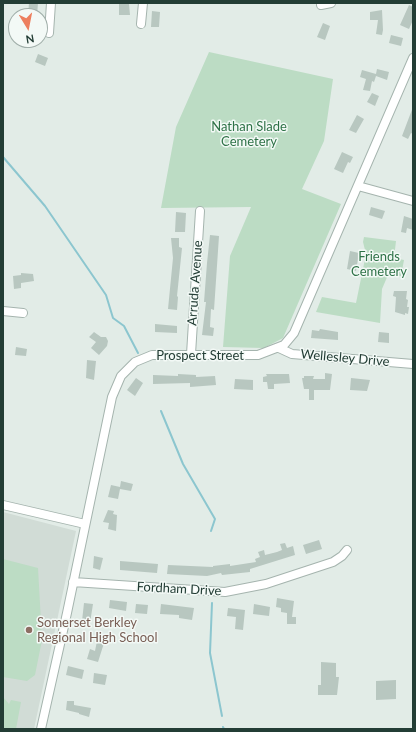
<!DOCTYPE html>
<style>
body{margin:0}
#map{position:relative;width:416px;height:732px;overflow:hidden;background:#e2ece7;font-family:Lato,sans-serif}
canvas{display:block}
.frame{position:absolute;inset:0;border:4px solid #233d35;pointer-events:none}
.north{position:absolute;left:8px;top:8px;width:40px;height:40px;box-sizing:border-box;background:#f3f9f6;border:1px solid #a0aea9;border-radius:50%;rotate:170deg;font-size:11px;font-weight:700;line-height:16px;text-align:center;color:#233d35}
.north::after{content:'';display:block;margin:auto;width:14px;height:18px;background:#ed7f5f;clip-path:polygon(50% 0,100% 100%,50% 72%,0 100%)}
</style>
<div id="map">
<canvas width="416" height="732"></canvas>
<div class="frame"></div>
<div class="north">N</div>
</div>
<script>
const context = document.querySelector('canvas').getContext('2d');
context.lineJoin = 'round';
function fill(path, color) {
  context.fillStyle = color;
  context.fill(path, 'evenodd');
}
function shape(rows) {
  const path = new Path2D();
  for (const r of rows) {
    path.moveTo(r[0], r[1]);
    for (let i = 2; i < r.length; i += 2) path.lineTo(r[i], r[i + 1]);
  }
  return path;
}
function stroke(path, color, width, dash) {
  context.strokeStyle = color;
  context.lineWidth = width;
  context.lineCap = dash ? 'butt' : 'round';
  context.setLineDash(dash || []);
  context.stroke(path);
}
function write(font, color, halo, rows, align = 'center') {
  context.font = font + ' Lato,sans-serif';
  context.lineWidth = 3;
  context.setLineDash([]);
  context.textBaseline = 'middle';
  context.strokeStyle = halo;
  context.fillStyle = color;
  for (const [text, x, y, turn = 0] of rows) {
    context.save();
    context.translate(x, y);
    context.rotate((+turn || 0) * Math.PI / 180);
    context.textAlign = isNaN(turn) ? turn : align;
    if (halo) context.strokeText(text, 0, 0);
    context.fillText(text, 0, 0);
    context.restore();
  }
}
fill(shape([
 [3,512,76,531,34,729,3,729]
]), '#d1dcd6');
fill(shape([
 [209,52,333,79,324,141,302,189,341,204,283,338,264,348,223,347,230,256,251,207,161,208,176,127],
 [364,237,396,241,394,258,404,260,401,276,388,275,382,289,380,323,316,312,322,297,356,303,366,254,363,242],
 [3,559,38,568,42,640,35,675,27,681,3,677],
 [3,697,9,704,11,700,21,702,16,729,3,729]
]), '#bcdcc4');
stroke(shape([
 [3,157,45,206,106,295,113,318,124,326,138,353],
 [161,411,183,464,215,519,211,531],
 [212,603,210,653,222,716],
 [223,727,224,729]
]), '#8cc6cf', 2);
fill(shape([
 [29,3,38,3,37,16,28,16],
 [119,4,129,4,130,15,119,15],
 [409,5,413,7,413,20,409,29,400,25],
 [382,10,383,30,382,35,376,34,378,20,370,20,370,12],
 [152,11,160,12,159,27,151,27],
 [323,23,330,26,325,40,317,37],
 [391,35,403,38,401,46,389,43],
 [38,54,48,58,45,66,35,62],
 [377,69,389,72,387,80,376,76,374,82,372,81,370,91,363,90,366,79,360,77,362,70,376,74],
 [372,93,379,96,375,106,367,102],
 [413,107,413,134,411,133,408,139,402,136],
 [357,115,364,119,356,133,349,130],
 [342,152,353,157,350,163,348,162,343,173,334,169],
 [371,207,385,211,382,219,369,215],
 [176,212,186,213,185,232,175,232],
 [404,216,413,219,413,230,407,228,406,233,401,232],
 [210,235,219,236,214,310,211,309,210,327,214,328,213,336,202,335,206,302,204,302,207,263],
 [171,238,179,238,179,247,182,248,177,296,178,297,177,310,168,309,173,258],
 [350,251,359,253,356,271,347,269],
 [21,273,33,274,34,281,21,283,21,288,14,289,13,276,21,275],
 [394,291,407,291,406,299,408,300,407,307,409,307,408,314,405,313,405,315,395,312,396,297,393,296],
 [155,324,177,326,177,333,155,332],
 [320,329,338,332,338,340,311,338,312,330,319,331],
 [94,332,101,337,106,337,108,341,107,346,99,355,91,348,96,342,89,337],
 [379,332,389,333,389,343,378,342],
 [16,347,27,349,26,356,15,355],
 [87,360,96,361,94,380,86,378],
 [325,373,332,374,330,390,314,390,314,400,309,400,309,389,304,389,302,378,304,378,304,376,314,376,313,379,325,379],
 [178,374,196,375,196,377,215,376,216,385,190,387,190,383,153,384,153,375,178,376],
 [266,374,289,374,290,383,274,384,274,389,268,389,267,382,263,382,263,377,267,376],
 [136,378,143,383,135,396,127,390],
 [351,378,370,380,367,391,350,390],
 [235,379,253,380,253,390,234,389],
 [121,481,133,484,131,491,120,489,118,499,108,497,111,485,120,487],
 [108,510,114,511,113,514,117,515,116,531,108,529,109,523,103,522],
 [319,540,322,549,306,554,303,545],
 [285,543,287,548,293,546,295,555,250,569,250,572,222,575,221,573,207,576,167,574,168,565,213,567,213,566,230,564,230,566,256,562,255,559,260,557,258,552,264,550,265,555,277,552,282,550,280,544],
 [94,556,103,558,100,570,93,568],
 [120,561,158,564,157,573,120,570],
 [277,598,294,601,292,617,296,617,296,624,287,624,287,613,281,612,281,608,276,607],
 [110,600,127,602,126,611,109,608],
 [84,603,93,604,90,623,82,621],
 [136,604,148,605,147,614,135,613],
 [161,604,194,608,192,620,179,618,179,615,160,614],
 [254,604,270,607,269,616,253,614],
 [228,608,245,610,243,630,235,629,236,617,227,616],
 [97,641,104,643,98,662,87,659,90,649,95,651],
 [321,662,336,663,336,677,339,677,337,695,318,695,318,685,321,685],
 [68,666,84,670,82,679,66,675],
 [94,673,107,675,105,685,93,683],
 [396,680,396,699,376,700,376,681],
 [67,701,74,701,74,705,91,708,89,717,79,714,79,713,66,710]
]), '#b8c7c0');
const minor = shape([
 [321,5,331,3],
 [141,24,143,3],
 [49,33,51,3],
 [358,186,413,201],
 [3,311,23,313],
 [279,348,292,354,413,364],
 [191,354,200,211],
 [3,505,85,524],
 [73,582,225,592,266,584,333,562,342,556,347,550],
 [41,729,67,613,112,397,121,376,135,362,152,355,258,355,284,345,294,333,413,58]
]);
stroke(minor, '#a5b4ae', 10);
stroke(minor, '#fff', 8);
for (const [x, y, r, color] of [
 [29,630,4,"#8d6e63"]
]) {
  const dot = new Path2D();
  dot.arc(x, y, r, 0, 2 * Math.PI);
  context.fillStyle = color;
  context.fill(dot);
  stroke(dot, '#f3f9f6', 1.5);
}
write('13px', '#2e7247', '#f3f9f6', [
 ["Nathan Slade",249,127],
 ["Cemetery",249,142],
 ["Friends",379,257],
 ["Cemetery",379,272]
]);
write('13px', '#233d35', '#f3f9f6', [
 ["Arruda Avenue",195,283,-86],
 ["Prospect Street",200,356],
 ["Wellesley Drive",345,358,5],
 ["Fordham Drive",179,589,3]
]);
write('13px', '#785e54', '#f3f9f6', [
 ["Somerset Berkley",37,623],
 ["Regional High School",37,638]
], 'left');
</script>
